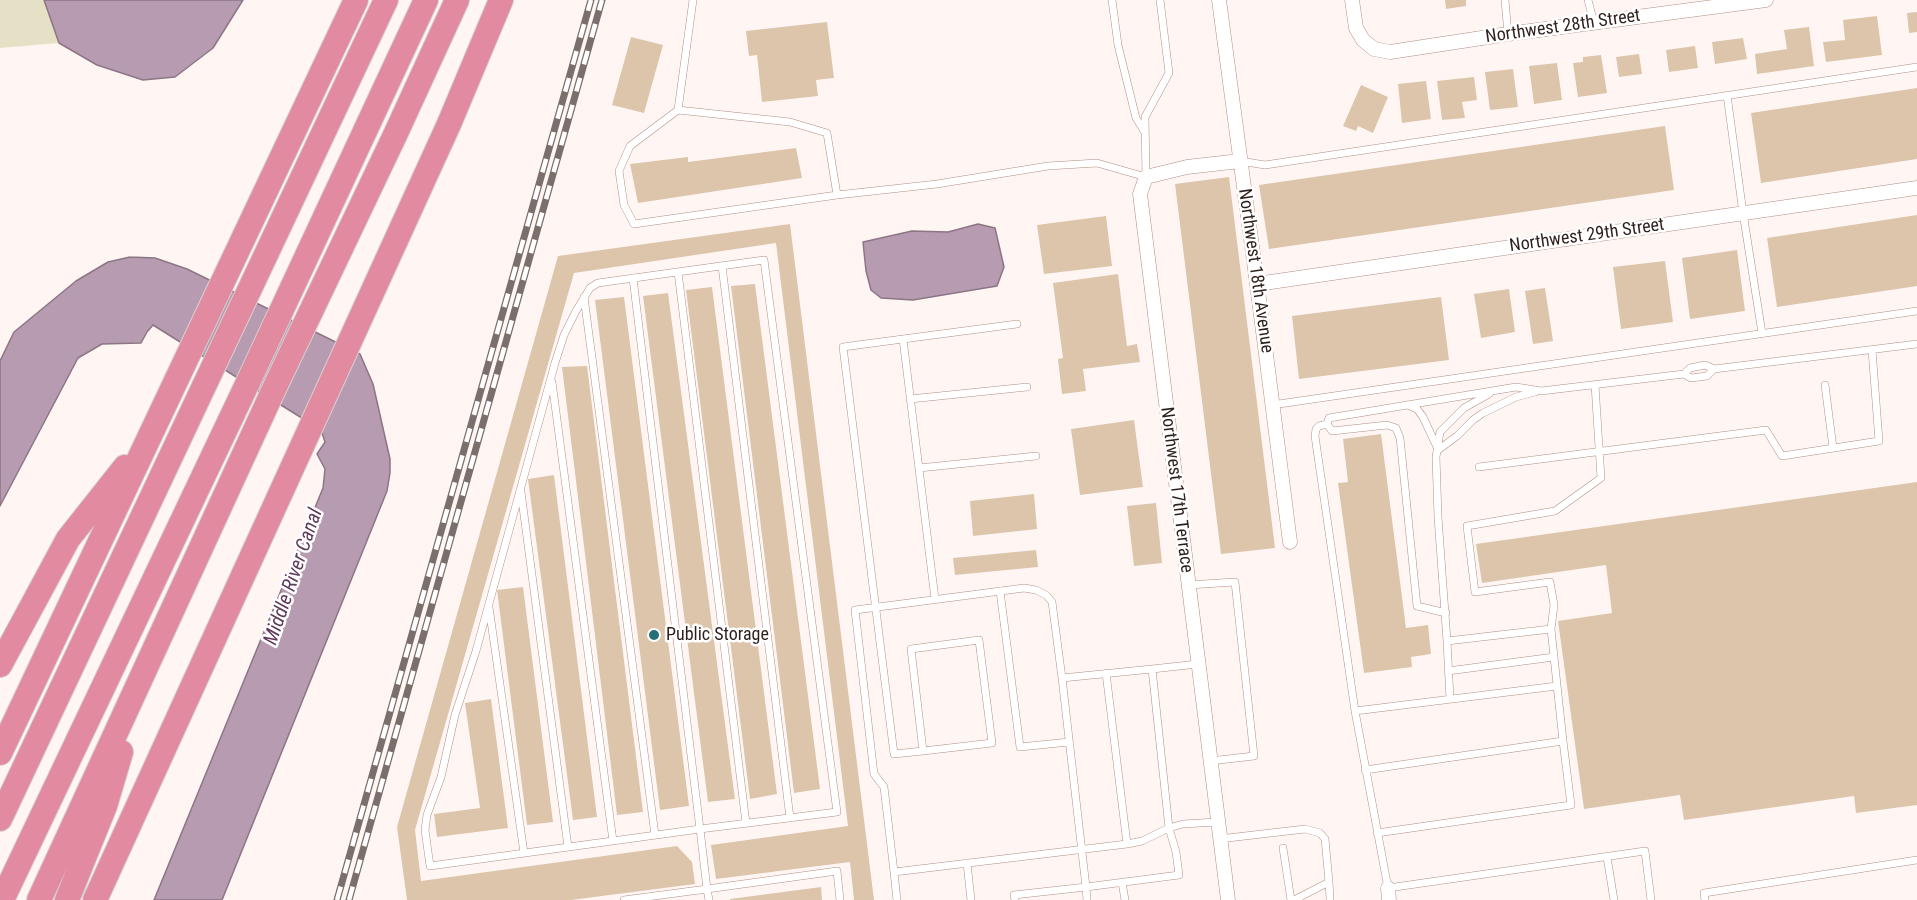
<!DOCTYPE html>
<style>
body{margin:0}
canvas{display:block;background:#fff6f4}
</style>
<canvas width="1917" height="900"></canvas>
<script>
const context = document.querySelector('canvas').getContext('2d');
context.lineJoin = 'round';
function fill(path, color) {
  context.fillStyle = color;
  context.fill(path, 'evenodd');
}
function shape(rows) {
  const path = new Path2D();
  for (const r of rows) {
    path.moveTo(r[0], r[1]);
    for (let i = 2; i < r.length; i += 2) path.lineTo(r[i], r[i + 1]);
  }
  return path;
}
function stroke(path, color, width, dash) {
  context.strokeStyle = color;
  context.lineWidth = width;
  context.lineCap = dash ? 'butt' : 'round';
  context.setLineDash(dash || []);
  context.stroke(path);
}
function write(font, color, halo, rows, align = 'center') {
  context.font = font + ' "Roboto Condensed",sans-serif';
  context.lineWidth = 5;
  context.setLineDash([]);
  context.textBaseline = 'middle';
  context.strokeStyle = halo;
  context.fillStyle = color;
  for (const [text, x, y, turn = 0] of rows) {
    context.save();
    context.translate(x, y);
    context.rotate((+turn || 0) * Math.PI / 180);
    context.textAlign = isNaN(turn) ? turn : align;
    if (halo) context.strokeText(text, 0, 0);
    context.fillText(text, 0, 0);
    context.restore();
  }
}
fill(shape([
 [0,0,44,0,59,43,0,48]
]), '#e4e1c6');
const water = shape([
 [44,0,243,0,213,48,175,77,143,80,97,65,59,43,44,0],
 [978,224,995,228,1004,267,997,286,913,300,881,298,871,290,866,271,863,242,912,231,948,232,978,224],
 [130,257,155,258,187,269,360,354,373,384,390,459,390,473,387,491,222,900,154,900,323,488,325,469,317,454,325,442,321,430,153,325,147,332,141,343,102,344,78,358,0,506,0,361,14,332,76,281,108,262,130,257]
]);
fill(water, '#b69bb1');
stroke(water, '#8d7684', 1.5);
fill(shape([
 [1445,0,1466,0,1466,6,1446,9],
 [1917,12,1917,32,1909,33,1907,13],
 [1877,16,1882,55,1826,62,1823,42,1845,40,1843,20],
 [827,22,834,78,816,80,818,96,762,102,757,55,749,56,746,31],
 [1809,27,1814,66,1757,74,1755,54,1787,49,1784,30],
 [631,37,663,45,644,113,612,105],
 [1743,38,1747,59,1715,64,1712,42],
 [1695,46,1698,68,1669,72,1666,50],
 [1639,54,1642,74,1619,77,1616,57],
 [1601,55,1607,93,1578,97,1573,63,1583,62,1583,57],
 [1557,63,1562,100,1534,104,1529,66],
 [1513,69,1518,107,1490,110,1485,72],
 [1474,77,1477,100,1462,102,1465,118,1442,120,1437,81],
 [1426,81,1431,119,1402,123,1398,84],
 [1361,85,1388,97,1373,133,1358,126,1356,131,1343,126],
 [1917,88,1917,159,1761,183,1751,113],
 [1665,126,1674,190,1269,249,1259,185],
 [796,148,802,178,638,203,630,164,688,157,688,162],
 [1229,177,1275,548,1221,554,1175,184],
 [1917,215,1917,286,1777,307,1767,238],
 [1106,216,1112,266,1044,274,1037,225],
 [790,224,874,900,854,900,850,862,716,879,711,845,848,826,776,243,574,273,415,830,421,881,677,846,692,862,695,884,571,900,407,900,397,827,558,256],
 [1737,250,1745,311,1690,319,1682,258],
 [1665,261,1673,322,1621,329,1613,267],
 [1118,274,1127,346,1137,344,1140,362,1083,369,1086,391,1062,394,1058,359,1063,358,1053,283],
 [755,284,820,789,794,793,731,286],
 [712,287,777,794,750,799,686,290],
 [1545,288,1553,341,1533,344,1525,291],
 [1509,289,1515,332,1481,338,1474,294],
 [668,293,735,799,708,802,643,296],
 [624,297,689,806,660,810,595,300],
 [1441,297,1449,360,1299,379,1292,316],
 [587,366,643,812,617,815,562,367],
 [1134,420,1143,487,1080,495,1071,429],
 [1381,434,1406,628,1428,625,1431,654,1411,657,1412,667,1364,673,1338,483,1348,482,1343,439],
 [554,475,597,817,573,820,528,479],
 [1917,482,1917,805,1856,813,1854,796,1684,820,1680,795,1584,809,1558,621,1612,613,1606,565,1482,583,1476,544],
 [1034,494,1037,529,973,536,970,501],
 [1156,503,1162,563,1134,566,1127,506],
 [1036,550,1038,567,955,575,953,558],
 [523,587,553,822,527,825,497,590],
 [491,699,508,828,437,837,434,814,480,808,465,703],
 [821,887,822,900,730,900,730,899]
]), '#ddc5ac');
const service = shape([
 [1112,0,1118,45,1136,118,1144,131],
 [1505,0,1508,34],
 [1588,0,1594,23],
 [1727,95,1743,213,1762,333],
 [678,110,693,0],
 [1240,161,1265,165,1917,67],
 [837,195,827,133,790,122,678,110,630,146,619,171,624,205,634,224,837,195,937,184,1048,166,1097,163,1146,177,1145,117,1169,73,1160,0],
 [722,266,790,818],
 [678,272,746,823],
 [633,278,700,829,430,866,425,830,427,815,441,777,455,715,476,651,555,363,564,335,576,311,590,288,598,283,764,260,837,812,700,829,707,889,837,871,840,900],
 [584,297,655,835],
 [903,339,1017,324],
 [1684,374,1690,368,1705,365,1714,369,1917,344],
 [552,382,613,841],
 [1825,385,1833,448],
 [910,399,1027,387],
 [1272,405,1917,311],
 [1408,405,1417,409,1423,417,1437,447],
 [1327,424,1319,426,1316,429,1315,436,1355,711],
 [1438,450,1457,436,1473,420,1483,413,1516,397,1535,392],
 [1479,467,1766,430,1782,456,1879,441,1872,350],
 [919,468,1036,456],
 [521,492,568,847],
 [1188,585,1235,582,1254,756,1210,761],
 [1000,591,1020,747,1069,742],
 [489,607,524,853],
 [1446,613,1417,606,1400,438,1396,428,1387,425,1332,431,1327,424,1329,418,1516,387,1541,391,1684,374,1691,378,1707,376,1714,369],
 [1551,629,1554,605,1550,582,1475,592,1467,526,1555,511,1601,478,1595,385],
 [1447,641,1438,517,1436,457,1440,432,1464,408,1489,394],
 [1152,669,1062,678,1086,887,1179,875,1176,852,1169,828,1152,669,1198,664],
 [1448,671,1554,657],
 [1106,673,1127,844],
 [1557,686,1355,711,1388,888,1645,851,1651,900],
 [1450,699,1447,641,1551,629,1563,741],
 [923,751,911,649,979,640,992,743,923,751,894,754,843,347,903,339,935,599],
 [1365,770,1563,741,1571,805,1377,833],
 [1219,839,1305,829,1320,833,1325,839,1329,882,1294,900],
 [1283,848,1291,900],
 [1607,857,1614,900],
 [967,863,971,900],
 [894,872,884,787,874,774,855,610,1024,588,1036,590,1046,595,1052,602,1062,678],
 [1122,882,1125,900],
 [1329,882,1330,900],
 [624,900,707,889,709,900],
 [897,900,894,872,1127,844,1142,841,1169,828,1183,824,1217,822],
 [1015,900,1014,895,1086,887,1087,900],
 [1705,900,1704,893,1917,860]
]);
const minor = shape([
 [1219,0,1257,284,1290,542],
 [1352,0,1356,28,1363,40,1374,49,1390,52,1508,34,1766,0],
 [1257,284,1917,188],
 [1388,888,1389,900],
 [1228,900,1140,194,1146,177,1187,167,1240,161]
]);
const motorway = shape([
 [0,665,68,539,125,467],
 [0,753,356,0],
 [0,819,386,0],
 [2,900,250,378,426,0],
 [39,900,274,389,396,133,457,0],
 [67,900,105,806,121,752],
 [95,900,449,124,501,0]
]);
stroke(service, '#b38e83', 8);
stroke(minor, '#b38e83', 15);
stroke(motorway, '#d5d2d1', 26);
stroke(service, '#fff', 7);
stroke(minor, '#fff', 14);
stroke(motorway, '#e28ba0', 24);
const rail = shape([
 [337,900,591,0],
 [349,900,602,0]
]);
stroke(rail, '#7b6f6b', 7);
stroke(rail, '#fff', 4.5, [14]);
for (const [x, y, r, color] of [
 [654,635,6,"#257073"]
]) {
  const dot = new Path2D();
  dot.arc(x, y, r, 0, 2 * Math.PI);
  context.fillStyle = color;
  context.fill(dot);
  stroke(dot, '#fff', 2);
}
write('18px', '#2d1f1b', '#fff', [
 ["Northwest 28th Street",1563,27,-8],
 ["Northwest 29th Street",1587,236,-8],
 ["Northwest 18th Avenue",1255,271,82],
 ["Northwest 17th Terrace",1176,490,83]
]);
write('18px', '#2d1f1b', '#fff', [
 ["Public Storage",666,635]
], 'left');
write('italic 20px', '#603a5b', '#fff', [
 ["Middle River Canal",294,577,-71]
]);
</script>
